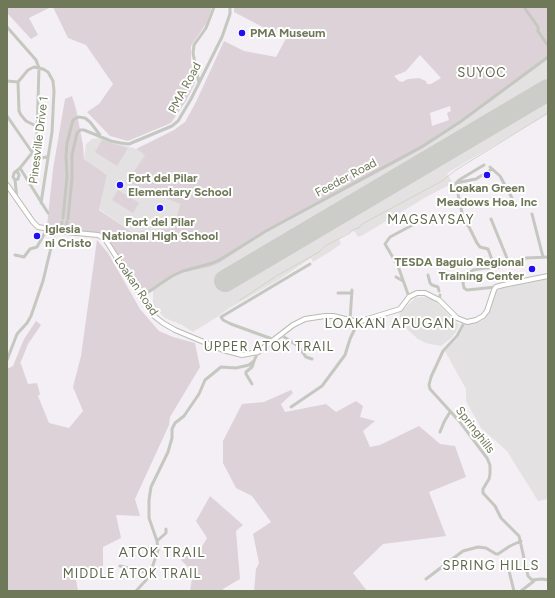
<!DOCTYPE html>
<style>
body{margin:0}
#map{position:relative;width:555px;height:598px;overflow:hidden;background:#f3eff4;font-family:Figtree,sans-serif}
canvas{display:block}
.frame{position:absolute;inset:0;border:8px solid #6f7858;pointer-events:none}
</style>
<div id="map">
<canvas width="555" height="598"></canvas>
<div class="frame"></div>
</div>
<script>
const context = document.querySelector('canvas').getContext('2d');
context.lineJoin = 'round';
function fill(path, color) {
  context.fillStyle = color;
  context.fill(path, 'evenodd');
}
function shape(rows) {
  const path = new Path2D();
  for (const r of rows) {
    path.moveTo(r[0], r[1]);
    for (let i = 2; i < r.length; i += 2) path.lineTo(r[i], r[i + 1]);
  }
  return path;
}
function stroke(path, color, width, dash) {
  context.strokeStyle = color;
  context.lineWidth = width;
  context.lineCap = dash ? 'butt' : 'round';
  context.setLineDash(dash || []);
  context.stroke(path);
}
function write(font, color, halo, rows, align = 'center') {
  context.font = font + ' Figtree,sans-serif';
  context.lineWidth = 4;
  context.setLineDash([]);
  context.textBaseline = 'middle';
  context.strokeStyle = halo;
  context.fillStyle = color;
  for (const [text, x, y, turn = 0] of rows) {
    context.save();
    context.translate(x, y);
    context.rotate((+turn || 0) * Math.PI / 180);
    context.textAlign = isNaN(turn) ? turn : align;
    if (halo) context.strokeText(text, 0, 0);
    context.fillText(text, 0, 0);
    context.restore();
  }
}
fill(shape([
 [548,59,548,114,449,172,447,174,453,183,428,196,363,235,358,237,355,232,352,231,346,234,339,239,341,244,331,251,313,262,311,258,280,279,228,309,217,317,193,332,182,325,165,318,156,309,153,305,153,290,170,279,182,273,210,267,220,263,265,233,419,151,461,123],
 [101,138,136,149,145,155,180,204,174,228,132,232,99,209,107,175,84,159,86,144,92,139],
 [548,279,548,499,538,501,507,451,481,428,466,401,466,389,445,351,458,338,465,325,482,321,490,310,496,292,502,288],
 [422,297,432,299,437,303,459,325,456,332,451,338,441,346,426,343,418,339,404,326,401,320,399,312,404,309,415,298]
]), '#e3e1e1');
fill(shape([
 [7,7,51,7,29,18,38,35,31,39,7,13],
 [53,7,212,7,206,24,191,46,191,62,195,83,186,101,171,123,128,141,110,136,87,112,99,104,113,84,86,45,68,38],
 [234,7,548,7,548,24,547,26,548,28,548,59,461,123,419,151,265,233,220,263,210,267,182,273,170,279,153,290,143,290,135,280,134,281,106,236,99,233,47,226,53,169,65,99,72,96,76,109,83,145,84,159,107,175,99,210,132,232,174,228,180,204,127,182,145,155,136,149,174,130,185,122,196,102,224,41,244,51,276,57,289,33,278,27,274,33,234,12],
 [420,55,441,78,431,84,427,84,426,81,419,78,408,79,402,82,399,81,394,76,402,73,406,71],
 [450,106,451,111,447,113,449,120,432,126,430,113],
 [102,140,128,148,117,166,95,152],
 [118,190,139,203,133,213,112,200],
 [97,240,108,253,140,309,159,331,173,337,195,343,200,367,170,417,169,425,135,499,140,516,116,515,121,538,103,547,103,568,76,580,78,591,7,591,7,369,13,366,24,339,36,321,41,325,28,344,20,364,21,364,28,384,37,383,40,394,38,396,49,423,69,428,83,411,73,387,81,356],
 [291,390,293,393,281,404,285,412,326,404,336,412,356,401,363,406,360,417,375,421,363,431,370,447,380,445,419,426,440,444,455,446,466,477,429,492,446,536,383,544,353,573,367,591,254,591,256,569,259,563,253,534,271,522,252,496,236,488,223,463,223,441,242,404,264,402],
 [210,496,243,525,236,531,240,579,223,589,223,591,190,591,193,572,181,560,186,549,198,553,207,538,196,521]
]), '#ded2d9');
stroke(shape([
 [240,300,278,275,319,252,325,246,350,233,354,229,359,228,362,224,377,216,442,181,456,170,548,113]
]), '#d3d4c7', 1);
stroke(shape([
 [225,281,548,90]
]), '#ccccc8', 22);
const secondary = shape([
 [7,185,33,222,38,227,66,232,98,235,105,239,154,316,163,323,175,330,223,350,242,355,258,352,293,325,305,319,325,316,333,316,358,322,361,321,400,309,409,297,417,293,425,293,439,300,457,318,467,322,476,320,483,316,487,311,494,290,496,287,503,285,548,276]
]);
stroke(secondary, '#b9bcb2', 6);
stroke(shape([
 [524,7,538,27,538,31,548,46],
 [7,27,36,60,39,68,37,133,32,153,20,168,14,173,13,177,15,180,17,199],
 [7,81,18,82],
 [199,83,193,53,194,45,206,28,214,7],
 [7,116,34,155,41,158,47,157],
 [38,127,26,121,21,115,19,111,18,82,28,70,34,67,43,69,48,72,53,81,54,91,52,132,41,203],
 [484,165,459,180,456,183,456,185,464,222,469,227,477,243,480,247,488,249,495,268],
 [490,167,500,176,512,198],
 [20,168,48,213],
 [15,180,18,179,19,175,17,171],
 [456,183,476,179,492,169],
 [532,214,543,257],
 [63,218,67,177,66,156,67,143,73,120,78,117,85,118,90,122,100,135],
 [68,219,72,178,72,155,77,133,80,130,84,130,111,141,121,143,129,144,172,126,178,121,191,99,222,37,230,14,230,7],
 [491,219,509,263],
 [61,231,62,222],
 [66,232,67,222],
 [15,255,24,257,30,249,37,247,47,229],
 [428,275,430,283,432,285,438,287,439,291],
 [396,277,403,281],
 [496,287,467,290,464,288,463,283,465,277,473,270,485,268,495,268,526,258,548,257],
 [338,293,352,293],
 [141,297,172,276,183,271,213,263,221,259,266,231,423,146,460,122,548,57],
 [409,297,398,266,385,244,390,237,420,221],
 [439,300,440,295],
 [350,320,352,290],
 [465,321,457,336,443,351,431,377,429,385,430,389,460,422,487,458,490,465,490,474,489,479,483,489,483,493,495,506,501,518,519,536,528,576,532,580,542,579,548,580],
 [281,335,298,346,306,357,312,359],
 [275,340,231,324,223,320,221,317,310,264],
 [7,360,17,334,27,323,31,316,43,281,55,231],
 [252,384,246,374,246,372,252,367,254,361],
 [291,407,322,386,345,355,350,339,358,322],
 [440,432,444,422,450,412],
 [157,541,166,533,166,529],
 [134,548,146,548,158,550],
 [120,566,150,573],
 [509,571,514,591],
 [426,579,463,551,478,547,486,548,496,554,498,554,510,546,521,541],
 [136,591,149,577,158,550,157,541,149,518,149,500,151,487,168,452,172,438,172,429,175,423,184,416,199,394,205,380,221,367,236,368,249,365,254,361,258,352],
 [521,591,534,581]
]), '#c5c8c0', 3);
stroke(secondary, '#fff', 4);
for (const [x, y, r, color] of [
 [242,33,4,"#210ff4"],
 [487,175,4,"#210ff4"],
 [120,185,4,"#210ff4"],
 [160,208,4,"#210ff4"],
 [37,236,4,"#210ff4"],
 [532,269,4,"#210ff4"]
]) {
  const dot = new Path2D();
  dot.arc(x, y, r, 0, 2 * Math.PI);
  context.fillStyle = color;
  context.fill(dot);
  stroke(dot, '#fff', 1.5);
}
write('bold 12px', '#6f7858', '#fff', [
 ["PMA Museum",250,33],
 ["Fort del Pilar",128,178],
 ["Elementary School",128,192],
 ["Loakan Green",487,188,"center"],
 ["Meadows Hoa, Inc",487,202,"center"],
 ["Fort del Pilar",160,222,"center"],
 ["National High School",160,236,"center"],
 ["Iglesia",45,229],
 ["ni Cristo",45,243],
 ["TESDA Baguio Regional",524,262,"right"],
 ["Training Center",524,276,"right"]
], 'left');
write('12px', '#6f7858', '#fff', [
 ["PMA Road",185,88,-62],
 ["Pinesville Drive 1",39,140,-83],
 ["Feeder Road",346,178,-28],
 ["Loakan Road",136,286,56],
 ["Springhills",475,430,52]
]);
context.letterSpacing = '1px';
write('13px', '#60674e', '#fff', [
 ["SUYOC",482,73],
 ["MAGSAYSAY",431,220],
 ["UPPER ATOK TRAIL",269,347],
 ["SPRING HILLS",491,566],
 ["MIDDLE ATOK TRAIL",132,574]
]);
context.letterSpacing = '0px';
context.letterSpacing = '1px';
write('14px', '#60674e', '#fff', [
 ["LOAKAN APUGAN",390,324],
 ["ATOK TRAIL",162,553]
]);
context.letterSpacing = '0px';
</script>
